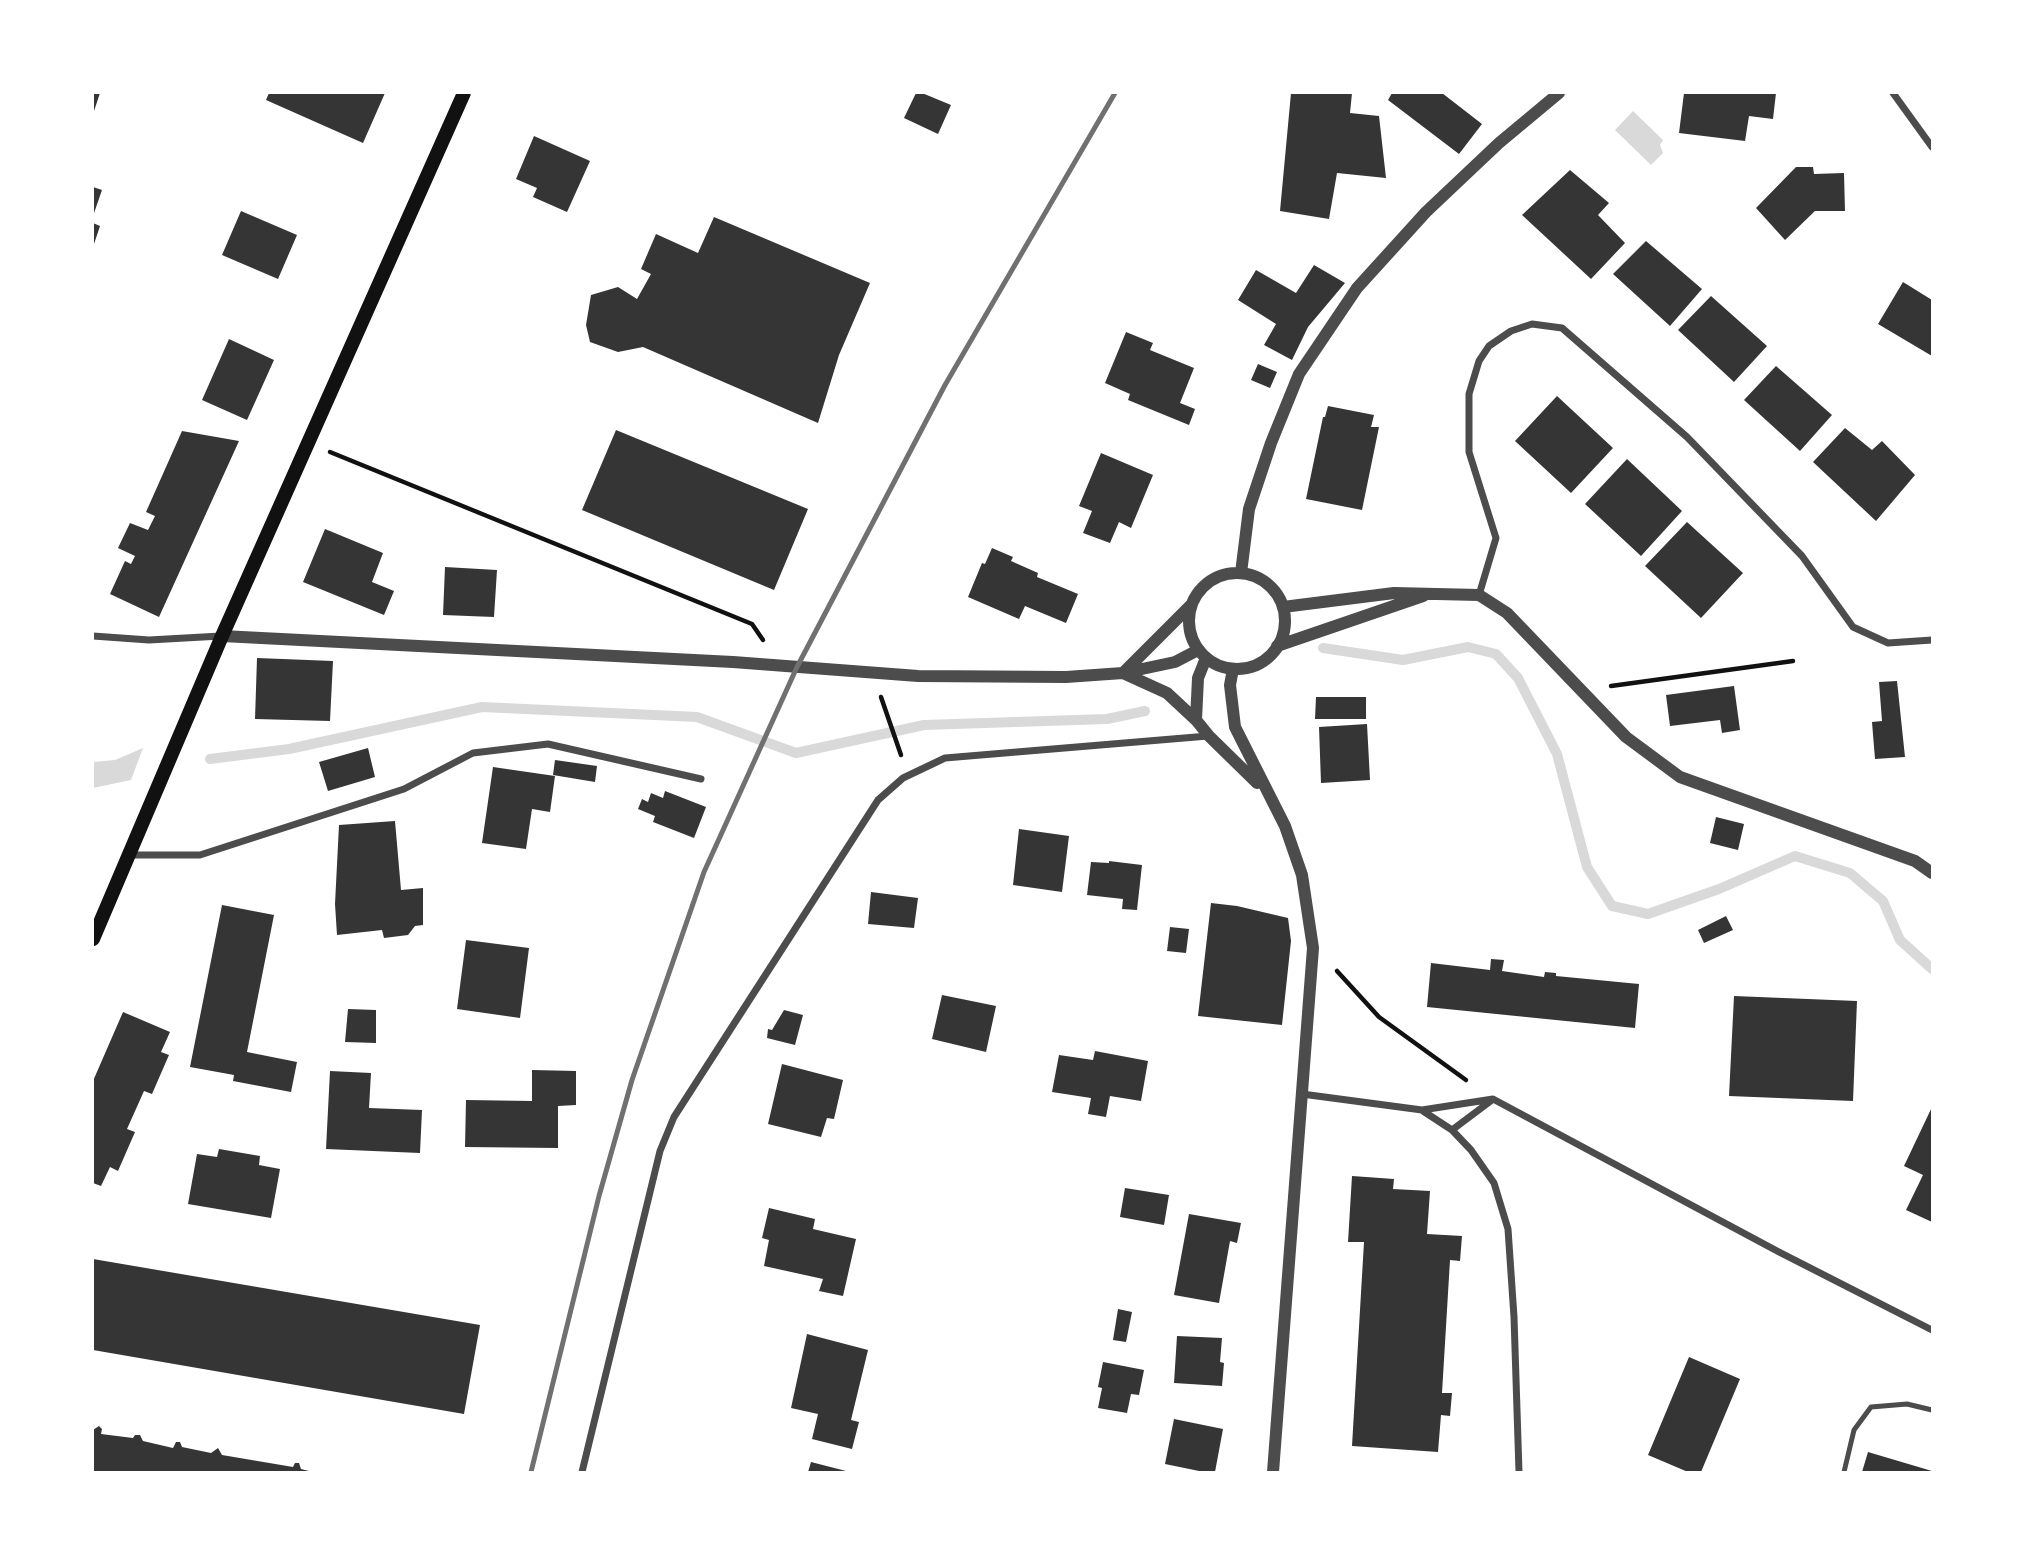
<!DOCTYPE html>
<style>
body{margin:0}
#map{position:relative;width:2025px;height:1565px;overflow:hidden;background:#fff;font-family:"DM Sans",sans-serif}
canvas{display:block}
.frame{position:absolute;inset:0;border:94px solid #fff;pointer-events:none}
</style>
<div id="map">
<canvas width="2025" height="1565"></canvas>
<div class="frame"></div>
</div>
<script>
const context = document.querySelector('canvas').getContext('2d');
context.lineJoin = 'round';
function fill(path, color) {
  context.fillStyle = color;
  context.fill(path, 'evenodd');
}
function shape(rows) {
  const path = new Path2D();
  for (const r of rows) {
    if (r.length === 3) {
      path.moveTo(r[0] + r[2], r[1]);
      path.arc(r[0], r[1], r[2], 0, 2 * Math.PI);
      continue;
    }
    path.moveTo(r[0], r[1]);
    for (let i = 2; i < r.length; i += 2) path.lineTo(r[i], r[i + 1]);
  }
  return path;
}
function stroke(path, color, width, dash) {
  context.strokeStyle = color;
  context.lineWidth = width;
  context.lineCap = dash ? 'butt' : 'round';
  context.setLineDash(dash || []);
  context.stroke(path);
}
fill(shape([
 [1633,111,1663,140,1660,145,1663,153,1651,165,1615,130],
 [143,748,131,780,93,788,93,762,115,760]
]), '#d9d9d9');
stroke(shape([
 [1323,648,1403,660,1468,647,1496,654,1518,678,1557,754,1587,867,1612,906,1648,914,1719,889,1795,856,1850,873,1883,901,1900,940,1932,969],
 [210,759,289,749,482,707,697,717,796,753,924,725,1107,719,1145,711]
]), '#d9d9d9', 10);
fill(shape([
 [93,93,100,93,93,114],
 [269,93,385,93,363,143,266,100],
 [916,93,922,93,951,105,938,134,904,118],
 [1291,93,1352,93,1350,113,1379,116,1386,178,1337,173,1329,219,1280,211],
 [1392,93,1442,93,1482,124,1459,154,1388,100],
 [1684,93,1776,93,1773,119,1749,116,1745,141,1679,133],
 [534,136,590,161,567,212,533,197,537,188,516,179],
 [1796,167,1813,167,1814,174,1844,173,1845,211,1815,211,1785,240,1756,208],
 [1570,170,1609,203,1598,215,1625,243,1591,279,1522,215],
 [93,187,102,190,93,216],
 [241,211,297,235,278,279,222,255],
 [714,217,870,283,839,355,818,423,643,347,618,352,590,342,586,325,591,295,618,287,637,299,651,274,641,269,656,234,698,253],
 [93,223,100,226,93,247],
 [1646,241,1702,289,1670,326,1613,274],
 [1314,265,1345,283,1308,327,1292,360,1264,345,1276,324,1238,300,1256,270,1296,293],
 [1903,282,1932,300,1932,356,1878,324],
 [1711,296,1767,346,1734,382,1678,330],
 [1126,332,1153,343,1150,350,1194,368,1180,403,1195,409,1189,425,1128,400,1130,394,1105,383],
 [229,339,274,360,247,420,202,400],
 [1258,364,1277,372,1270,388,1251,380],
 [1776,366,1832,415,1800,451,1744,400],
 [1557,396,1613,448,1571,493,1515,441],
 [1328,406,1374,415,1371,427,1379,427,1362,510,1306,499,1323,417,1325,417],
 [1845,428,1872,450,1882,441,1915,475,1876,521,1813,462],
 [616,430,808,509,774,590,582,510],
 [182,431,239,441,159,617,110,594,125,561,131,564,135,556,118,548,130,523,148,530,155,516,146,512],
 [1101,453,1153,475,1131,528,1119,522,1110,543,1083,533,1092,511,1079,506],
 [1627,459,1682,511,1641,556,1585,504],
 [1687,522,1743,573,1701,618,1645,566],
 [325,529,383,553,372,582,394,591,384,615,303,582],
 [992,548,1013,557,1011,561,1038,573,1037,577,1078,594,1066,623,1025,606,1019,619,968,597,982,563,985,564],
 [445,567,497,570,494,617,443,615],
 [257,658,333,661,330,721,255,719],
 [1897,681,1905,757,1875,759,1872,722,1882,721,1879,682],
 [1734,686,1740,730,1722,733,1720,720,1670,726,1666,695],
 [1316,697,1366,697,1366,719,1315,719],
 [1367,724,1370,780,1321,783,1319,727],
 [368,748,375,777,328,791,319,762],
 [555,760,597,766,595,782,553,775],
 [493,767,555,776,550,812,532,809,526,849,482,843],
 [665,791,706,807,694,838,653,822,655,816,638,809,642,799,648,802,651,793,663,798],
 [1716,817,1744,824,1738,850,1710,843],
 [395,821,401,890,423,888,423,925,415,926,408,935,384,938,382,930,337,935,335,904,339,825],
 [1019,829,1069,836,1062,892,1013,885],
 [1109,861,1142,865,1137,910,1122,909,1123,899,1087,895,1091,862,1109,863],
 [871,892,918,898,914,928,868,924],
 [1211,903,1237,906,1288,918,1291,941,1282,1025,1198,1016],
 [222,905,274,915,247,1052,297,1062,291,1092,233,1081,234,1075,190,1067],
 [1726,916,1733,930,1704,943,1698,930],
 [1170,927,1189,929,1186,953,1167,951],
 [466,940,529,948,520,1018,457,1009],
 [1491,959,1504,960,1502,971,1544,977,1545,972,1556,973,1556,976,1639,984,1635,1028,1427,1007,1431,963,1490,970],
 [942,995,996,1006,986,1052,932,1039],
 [1734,996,1857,1001,1853,1101,1729,1096],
 [348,1009,376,1010,376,1043,345,1042],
 [784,1010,803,1015,795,1045,767,1038,768,1029,772,1030],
 [123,1012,170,1032,161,1052,169,1055,152,1094,144,1091,127,1129,135,1132,118,1171,110,1167,101,1186,93,1183,93,1081],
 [1095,1051,1148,1061,1141,1101,1110,1096,1106,1117,1088,1114,1091,1098,1052,1092,1059,1055,1093,1060],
 [782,1064,843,1080,834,1119,827,1118,821,1137,768,1124],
 [532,1070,576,1071,576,1105,558,1106,558,1148,465,1147,466,1100,532,1101],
 [330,1071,371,1073,369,1108,422,1110,420,1153,326,1149],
 [1932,1107,1932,1222,1906,1210,1923,1175,1904,1166],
 [219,1149,260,1156,259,1165,280,1169,271,1218,188,1204,197,1154,217,1157],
 [1352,1176,1394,1179,1393,1189,1430,1191,1427,1234,1462,1236,1460,1261,1450,1260,1442,1393,1452,1393,1450,1416,1441,1415,1438,1452,1352,1446,1364,1242,1348,1242],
 [1125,1188,1169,1195,1164,1225,1120,1217],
 [769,1208,815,1219,813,1229,856,1239,843,1296,819,1291,823,1279,764,1266,769,1240,762,1238],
 [1189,1214,1241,1223,1237,1243,1230,1241,1219,1303,1174,1295],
 [93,1259,480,1325,464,1414,93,1350],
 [1118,1309,1132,1312,1126,1342,1113,1340],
 [807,1334,868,1350,851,1420,859,1422,852,1449,812,1439,818,1414,791,1408],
 [1177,1336,1222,1338,1220,1362,1224,1363,1222,1386,1174,1383],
 [1689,1357,1740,1379,1701,1472,1688,1472,1648,1455],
 [1103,1362,1144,1370,1139,1395,1131,1394,1127,1413,1098,1408,1102,1388,1098,1387],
 [1174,1419,1223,1429,1215,1472,1204,1472,1165,1464],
 [99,1426,102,1429,101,1434,133,1438,135,1435,140,1435,143,1441,173,1448,176,1442,180,1442,182,1447,211,1453,218,1448,222,1455,293,1467,295,1463,299,1463,301,1469,313,1472,93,1472,93,1430],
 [1868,1452,1932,1471,1932,1472,1862,1472],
 [811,1462,846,1471,846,1472,808,1472]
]), '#353535');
stroke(shape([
 [330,452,752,624,763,640],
 [1611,686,1793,661],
 [881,697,901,755],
 [1337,971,1379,1017,1466,1080]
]), '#111', 4.5);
stroke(shape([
 [1844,1472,1854,1430,1871,1407,1907,1404,1932,1410]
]), '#4c4c4c', 5);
stroke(shape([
 [1893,93,1932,147],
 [1479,595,1496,538,1469,452,1469,394,1479,361,1489,346,1511,331,1532,324,1562,328,1687,437,1802,556,1853,627,1888,643,1932,640],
 [93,636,149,640,221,636],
 [130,855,200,855,404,789,473,753,548,744,701,779],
 [1302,1094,1422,1110,1493,1099,1779,1252,1932,1330],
 [1423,1111,1452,1130,1471,1150,1494,1183,1508,1229,1514,1317,1519,1472],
 [1452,1130,1492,1100],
 [582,1472,660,1151,674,1117,878,800,903,778,945,758,1208,736]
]), '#4c4c4c', 7);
stroke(shape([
 [1241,573,1249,509,1271,443,1299,374,1357,288,1426,212,1499,143,1559,93],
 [1237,621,48],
 [1283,607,1394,593,1479,595,1507,613,1626,737,1680,777,1915,861,1932,873],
 [222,636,733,662,918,676,1066,677,1123,673,1175,662,1198,650],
 [1277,646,1423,596],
 [1206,658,1198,678,1196,720,1209,736,1257,783],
 [1233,669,1230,685,1235,727,1285,826,1302,875,1313,948,1273,1472],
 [1123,673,1192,604],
 [1123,673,1167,693,1196,720]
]), '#4c4c4c', 12);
stroke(shape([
 [93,939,222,636,464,93]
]), '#111', 14);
stroke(shape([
 [531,1472,599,1196,632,1080,704,872,797,667,945,385,1115,93]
]), '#707070', 5);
</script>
